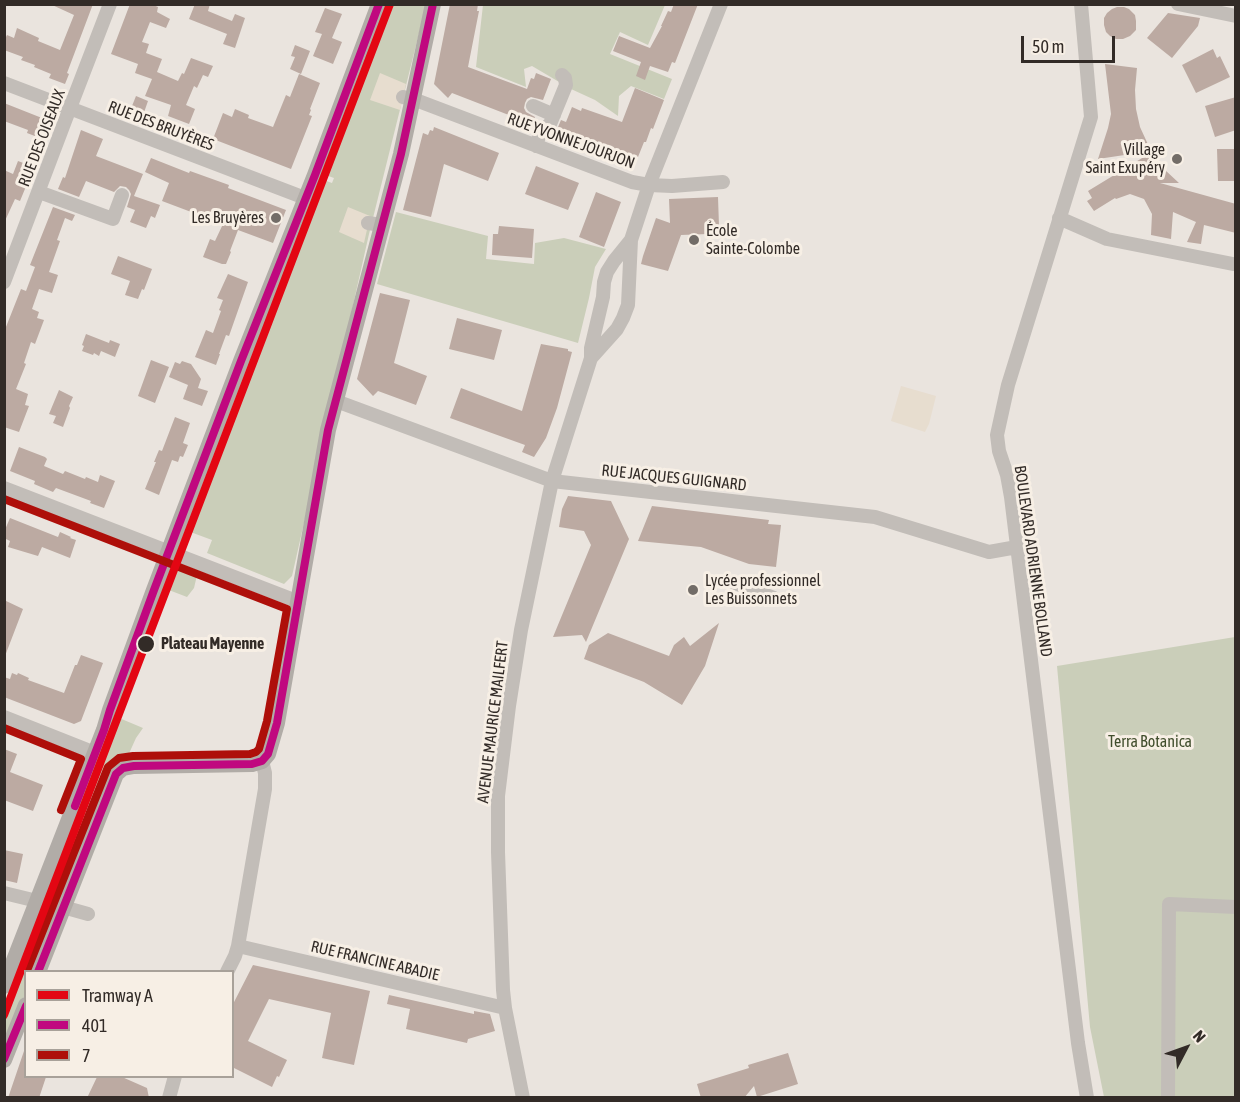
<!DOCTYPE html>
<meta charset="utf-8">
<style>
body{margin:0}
#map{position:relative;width:1240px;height:1102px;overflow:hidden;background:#eae4de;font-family:"Asap Condensed",sans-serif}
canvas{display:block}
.frame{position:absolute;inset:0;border:6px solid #322b27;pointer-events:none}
.legend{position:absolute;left:24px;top:970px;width:210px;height:108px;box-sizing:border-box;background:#f7efe5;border:2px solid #a8a199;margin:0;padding:8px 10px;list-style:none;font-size:18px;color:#322b27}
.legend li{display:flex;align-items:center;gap:12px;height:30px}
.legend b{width:30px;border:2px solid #a8a199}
.north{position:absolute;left:1156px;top:1018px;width:60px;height:60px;-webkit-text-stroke:4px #f7efe5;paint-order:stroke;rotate:49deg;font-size:16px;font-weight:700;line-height:24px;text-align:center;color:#322b27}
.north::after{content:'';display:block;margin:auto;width:21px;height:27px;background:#322b27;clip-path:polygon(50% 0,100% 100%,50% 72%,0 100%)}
.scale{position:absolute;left:1021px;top:36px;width:94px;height:27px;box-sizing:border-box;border:3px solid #322b27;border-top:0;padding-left:8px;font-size:18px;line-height:21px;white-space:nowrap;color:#322b27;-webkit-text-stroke:4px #f7efe5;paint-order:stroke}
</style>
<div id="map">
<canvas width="1240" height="1102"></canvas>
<div class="frame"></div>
<ul class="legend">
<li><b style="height:8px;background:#e30613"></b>Tramway A</li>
<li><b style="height:8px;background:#c0087f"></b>401</li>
<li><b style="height:8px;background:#ae0f0a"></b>7</li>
</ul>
<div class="north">N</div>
<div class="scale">50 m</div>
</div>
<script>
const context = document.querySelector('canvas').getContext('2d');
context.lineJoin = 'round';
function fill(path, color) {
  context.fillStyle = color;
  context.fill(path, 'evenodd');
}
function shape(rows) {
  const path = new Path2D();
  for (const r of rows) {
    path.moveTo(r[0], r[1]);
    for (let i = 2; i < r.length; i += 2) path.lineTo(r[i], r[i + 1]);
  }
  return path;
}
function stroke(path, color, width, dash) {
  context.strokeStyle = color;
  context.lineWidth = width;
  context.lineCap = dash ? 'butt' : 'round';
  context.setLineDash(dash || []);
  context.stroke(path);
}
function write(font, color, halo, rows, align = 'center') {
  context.font = font + ' "Asap Condensed",sans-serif';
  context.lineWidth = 6;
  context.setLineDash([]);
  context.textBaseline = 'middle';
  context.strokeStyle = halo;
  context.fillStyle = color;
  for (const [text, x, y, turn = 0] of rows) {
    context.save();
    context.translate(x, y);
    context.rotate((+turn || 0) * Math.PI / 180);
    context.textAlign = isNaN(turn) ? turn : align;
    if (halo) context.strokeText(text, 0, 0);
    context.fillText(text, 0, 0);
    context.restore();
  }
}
fill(shape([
 [384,5,426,5,369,234,292,576,284,584,207,553,212,540,185,530,318,178,332,183,334,178,320,173],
 [483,5,665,5,648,45,620,32,610,54,672,79,664,99,631,86,619,96,618,116,595,100,571,89,532,66,524,69,526,87,476,67],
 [396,212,488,236,486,259,534,264,535,243,564,238,606,249,595,267,589,298,578,343,377,284],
 [173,564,176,564,198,571,194,588,187,597,161,587],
 [1235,637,1235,1097,1104,1097,1090,1027,1057,666],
 [112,715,143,728,136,738,51,926,35,920],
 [33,926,49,932,34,971,26,972,25,994,5,1048,5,1001]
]), '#caceb9');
fill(shape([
 [380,73,406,84,400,110,370,100],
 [348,207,370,216,364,243,339,232],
 [901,386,936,396,929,424,925,432,891,421]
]), '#e7ddcf');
fill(shape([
 [50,4,93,4,67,73,69,74,65,84,49,78,51,74,34,67,35,65,21,60,23,57,4,50,4,41,7,35,14,38,17,28,39,38,38,41,60,50,74,15],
 [130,4,151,4,158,7,157,12,170,19,166,28,150,22,142,42,149,44,146,53,162,59,157,72,178,81,182,73,184,74,191,58,213,66,208,77,203,75,197,88,194,86,186,105,195,109,189,124,168,116,171,105,145,96,152,79,135,73,138,64,111,54],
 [195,4,210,4,208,11,232,21,235,14,245,18,235,48,223,44,227,34,189,19],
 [450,4,478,4,477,11,479,11,468,67,527,89,531,78,534,79,536,73,551,79,543,100,531,97,527,99,525,103,524,108,526,112,535,117,532,124,452,93,448,98,434,84],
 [674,4,698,4,675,63,672,62,668,72,650,66,645,80,636,76,641,62,613,51,619,36,650,48,662,26,661,26,668,11,671,12],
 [1117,7,1124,7,1129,9,1135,15,1136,21,1136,30,1130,36,1123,39,1116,39,1110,36,1106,32,1104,25,1104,18,1107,13,1112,9],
 [325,8,342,14,332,38,342,42,333,64,313,56,322,34,315,32],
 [1168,13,1200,18,1198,26,1172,58,1147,38],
 [295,45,310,51,301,74,290,69,295,57,291,56],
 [1213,49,1217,58,1220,56,1230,77,1196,93,1182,65],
 [1105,64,1137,68,1135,90,1136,109,1140,127,1151,151,1098,159,1108,128,1111,114],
 [299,74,320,83,310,109,311,110,309,115,312,116,291,169,213,139,223,113,232,117,235,109,249,115,248,118,273,127,286,95,290,97],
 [635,88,664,100,653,129,651,128,646,142,644,142,638,157,614,150,613,153,597,146,596,148,556,132,561,120,566,122,572,107,581,111,582,108,622,122],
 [136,96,148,101,141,121,128,116],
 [1236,97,1236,130,1215,137,1205,106],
 [4,103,47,120,40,138,27,133,28,130,4,121],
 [434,127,499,153,488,181,444,164,431,217,403,210,423,133,428,135,430,130,433,131],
 [81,130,103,139,96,156,143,174,134,196,160,205,155,218,151,216,146,228,130,222,135,210,127,207,131,194,129,190,126,187,120,186,114,192,86,181,79,197,58,189,63,177,65,178],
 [1217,149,1236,149,1236,181,1218,181],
 [1152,152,1165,170,1179,183,1160,183,1236,204,1236,233,1204,225,1201,244,1187,242,1196,222,1173,212,1171,239,1151,235,1152,214,1144,199,1130,194,1116,199,1115,198,1094,211,1087,201,1092,198,1088,191],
 [151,158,189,173,190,171,229,185,228,188,286,210,273,243,238,230,230,251,231,252,226,264,222,264,203,257,210,239,215,241,223,224,162,201,169,183,145,172],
 [18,161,34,167,20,201,15,199,4,223,4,170,13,174],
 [536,166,579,183,568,210,525,194],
 [596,192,621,202,604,247,579,237],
 [718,197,719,226,707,226,708,234,681,235,668,271,641,264,643,256,656,218,670,223,669,199],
 [53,207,75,215,72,221,65,218,57,240,60,241,49,272,58,275,52,293,39,289,32,309,39,312,37,318,44,320,35,344,31,342,24,363,26,364,16,389,28,394,25,405,29,406,19,432,4,427,4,332,21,289,26,291,35,267,30,265],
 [499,226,534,229,532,258,492,255,493,234,498,234],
 [118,256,152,269,144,290,142,289,138,299,125,295,130,281,111,274],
 [228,274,248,282,229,336,226,335,219,354,220,354,216,365,195,357,206,330,213,333,221,311,219,310,223,300,217,298],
 [380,293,410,300,394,363,427,376,416,405,378,391,373,396,357,379],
 [457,318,502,330,494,360,449,349],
 [86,334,109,343,110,340,120,344,115,357,101,351,99,356,94,353,93,355,82,351,84,346,82,345],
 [541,344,568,349,568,351,572,352,557,408,546,438,534,457,522,452,525,445,450,418,461,388,522,411],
 [151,360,169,367,155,403,138,396],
 [182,361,191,364,201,379,198,388,208,391,202,406,183,399,188,385,169,377,175,362,180,364],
 [59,390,73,397,69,406,70,408,63,427,53,423,56,416,49,414],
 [175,417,190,423,183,443,188,445,183,457,180,456,178,462,172,460,159,495,145,489,156,462,154,462,159,450,162,451],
 [19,447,45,457,47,459,44,466,63,474,65,471,85,479,86,477,98,482,100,475,115,481,104,508,90,503,91,501,56,488,53,492,34,484,35,481,10,471],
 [568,496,611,501,629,539,586,642,582,635,553,637,591,545,584,531,559,527,562,509],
 [652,506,769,520,768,524,781,525,776,567,749,564,701,547,638,541],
 [10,518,58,537,60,532,71,537,70,538,76,540,70,558,42,547,38,556,8,547,10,541,4,538,4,532],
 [4,600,23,609,5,656,4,656],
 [719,623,705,666,682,705,644,682,584,659,589,645,608,633,669,656,674,645,684,637,690,646],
 [81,655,103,663,81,721,74,724,4,697,4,677,10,679,12,673,17,675,18,673,29,678,28,680,64,693,75,665,77,665],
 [4,749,17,754,10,772,43,785,33,811,4,800],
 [4,850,23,854,17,883,4,880],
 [253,965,370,991,354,1065,322,1058,331,1013,269,999,248,1041,287,1060,279,1077,277,1076,272,1087,232,1067,232,1006],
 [389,995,474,1014,474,1011,490,1014,495,1031,468,1039,467,1043,406,1029,410,1009,387,1004],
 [24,1051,26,1051,26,1077,46,1077,39,1098,8,1098],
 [788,1053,798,1084,757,1097,754,1086,744,1098,701,1098,697,1084,749,1068,748,1065],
 [97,1077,122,1077,147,1088,149,1098,87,1098]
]), '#bcaaa2');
stroke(shape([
 [1081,4,1091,117,1008,385,997,435,999,451,1007,475,1011,497,1078,1043,1087,1098],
 [1178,4,1236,16],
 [4,83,305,198],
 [403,97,421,102,632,182,649,185,672,186,723,182],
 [533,106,554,115],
 [536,146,540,133,550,124,566,85,565,78,562,75],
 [39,192,113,219,122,195],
 [1059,218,1107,239,1233,264],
 [368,223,382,225],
 [4,282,65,121,110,4],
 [591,358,617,329,623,318,628,305,631,240,649,185,721,4],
 [336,401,552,481,875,517,989,552,1017,547],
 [4,488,299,602],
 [735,583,774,598],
 [4,717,95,753],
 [4,893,37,901],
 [63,907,88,914],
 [238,946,505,1008],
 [227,972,235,956,238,946,265,789,265,773,262,761],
 [169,1098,175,1076],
 [523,1098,505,1008,503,990,498,852,498,796,509,706,521,630,552,481,591,358,591,348,603,297,604,282,607,272,614,261,631,240],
 [1168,1098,1169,904,1236,907]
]), '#c2bdb8', 14);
stroke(shape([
 [38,972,116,774,123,768,134,766,252,764,262,761,268,754,277,723,328,430,401,154,433,4],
 [4,986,104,730,110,710,154,590,241,361,315,175,379,4],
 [4,1060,26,1005]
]), '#b1aca7', 16);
stroke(shape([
 [75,806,104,730,110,710,154,590,241,361,315,175,379,4],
 [38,972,116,774,123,768,134,766,252,764,262,761,268,754,277,723,328,430,401,154,433,4],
 [4,1059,26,1006]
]), '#c0087f', 8);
stroke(shape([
 [4,499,287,609,267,721,259,749,256,752,250,754,133,756,119,758,108,767,28,968],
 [4,728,81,759,61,810]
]), '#ae0f0a', 8);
stroke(shape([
 [4,1015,390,4]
]), '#e30613', 8);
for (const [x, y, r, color] of [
 [1177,159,6,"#726c67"],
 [276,218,6,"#726c67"],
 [694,240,6,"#726c67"],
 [693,590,6,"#726c67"],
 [146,644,9,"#322b27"]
]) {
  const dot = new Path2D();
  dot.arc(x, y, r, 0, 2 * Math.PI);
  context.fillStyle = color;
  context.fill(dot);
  stroke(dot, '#f7efe5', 2);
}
write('16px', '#322b27', '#f7efe5', [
 ["RUE DES BRUYÈRES",161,126,21],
 ["RUE DES OISEAUX",42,138,-69],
 ["RUE YVONNE JOURJON",571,141,20],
 ["RUE JACQUES GUIGNARD",674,478,6],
 ["BOULEVARD ADRIENNE BOLLAND",1033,561,82],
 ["AVENUE MAURICE MAILFERT",493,722,-83],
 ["RUE FRANCINE ABADIE",375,961,13]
]);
write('16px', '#322b27', '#f7efe5', [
 ["Village",1165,150],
 ["Saint Exupéry",1165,168],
 ["Les Bruyères",264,218],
 ["École",706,231,"left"],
 ["Sainte-Colombe",706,249,"left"],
 ["Lycée professionnel",705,581,"left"],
 ["Les Buissonnets",705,599,"left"]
], 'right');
write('bold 16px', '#322b27', '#f7efe5', [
 ["Plateau Mayenne",161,644]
], 'left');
write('16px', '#414e2d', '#f7efe5', [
 ["Terra Botanica",1150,742]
]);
</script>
